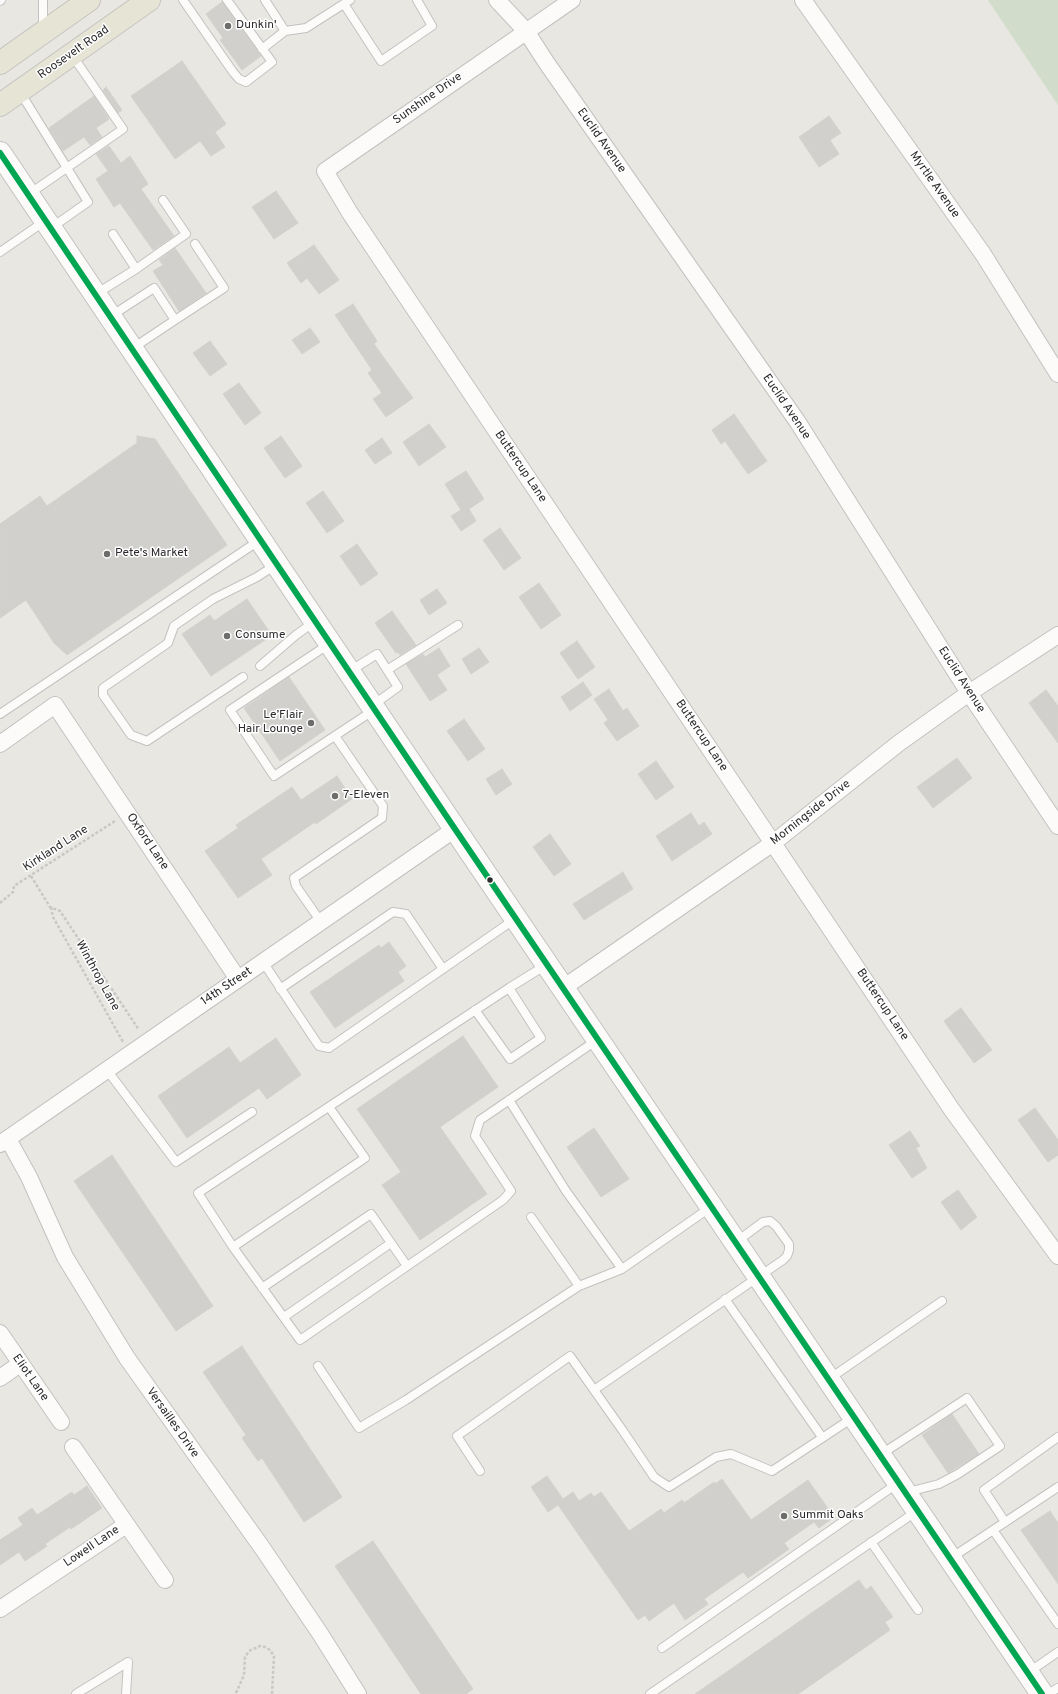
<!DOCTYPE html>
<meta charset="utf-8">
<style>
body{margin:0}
canvas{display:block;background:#e8e7e1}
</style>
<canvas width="1058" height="1694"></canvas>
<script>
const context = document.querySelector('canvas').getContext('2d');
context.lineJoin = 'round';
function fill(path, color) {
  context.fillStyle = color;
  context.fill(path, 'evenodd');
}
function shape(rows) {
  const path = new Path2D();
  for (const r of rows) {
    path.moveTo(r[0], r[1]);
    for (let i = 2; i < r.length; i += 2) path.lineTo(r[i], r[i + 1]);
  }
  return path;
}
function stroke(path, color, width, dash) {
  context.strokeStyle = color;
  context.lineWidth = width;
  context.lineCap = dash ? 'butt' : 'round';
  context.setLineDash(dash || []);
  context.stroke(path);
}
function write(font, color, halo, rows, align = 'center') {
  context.font = font + ' Overpass,sans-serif';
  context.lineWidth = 3;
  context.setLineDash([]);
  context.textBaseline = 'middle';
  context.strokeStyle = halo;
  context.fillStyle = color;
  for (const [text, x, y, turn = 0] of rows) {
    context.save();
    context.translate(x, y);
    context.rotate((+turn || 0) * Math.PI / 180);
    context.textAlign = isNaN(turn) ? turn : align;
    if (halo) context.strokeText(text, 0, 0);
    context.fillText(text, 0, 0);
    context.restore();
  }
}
fill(shape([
 [988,0,1058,0,1058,105]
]), '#d1dcca');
const building = shape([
 [222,2,261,56,242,70,220,40,223,38,206,14,222,2],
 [182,61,226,124,215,132,225,147,211,156,200,141,175,159,131,96,182,61],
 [106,87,122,110,118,113,103,90,106,87],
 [94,96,109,119,96,128,102,137,90,145,84,137,63,151,49,128,94,96],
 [829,116,841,133,830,140,839,154,819,167,799,137,829,116],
 [109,146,121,163,130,156,148,184,141,189,174,236,153,250,120,203,114,207,96,179,108,171,96,154,109,146],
 [276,191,298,223,274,239,252,207,276,191],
 [314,245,339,280,319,294,307,278,301,283,287,263,314,245],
 [175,248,206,293,179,311,153,271,163,265,159,260,175,248],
 [353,304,377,341,374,344,413,398,386,417,373,399,382,393,368,373,372,370,335,315,353,304],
 [310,328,320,342,302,354,292,340,310,328],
 [210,341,227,364,210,376,193,353,210,341],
 [239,383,261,413,245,425,223,394,239,383],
 [734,414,767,461,748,474,725,441,721,444,712,430,734,414],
 [429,424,446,447,419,466,403,442,429,424],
 [137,436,155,439,227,545,67,655,54,643,26,600,0,618,0,524,40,496,47,506,137,443,137,436],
 [281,436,302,466,285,478,264,448,281,436],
 [382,438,392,453,375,464,365,450,382,438],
 [466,471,484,499,469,509,476,521,461,531,451,516,461,510,445,484,466,471],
 [323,491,344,521,327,533,306,503,323,491],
 [500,528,521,558,504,570,483,540,500,528],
 [357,544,378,574,361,586,340,556,357,544],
 [539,583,561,615,541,629,519,597,539,583],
 [437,589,447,603,429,615,420,600,437,589],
 [247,599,271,634,265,640,211,676,182,634,210,615,214,621,247,599],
 [392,611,416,645,400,655,398,652,396,653,375,623,392,611],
 [577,641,595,667,578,679,560,653,577,641],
 [439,648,450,666,437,675,447,690,430,701,406,664,423,654,425,657,439,648],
 [479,648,489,662,471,674,462,659,479,648],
 [289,677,325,730,280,761,244,708,289,677],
 [583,682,592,695,570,711,561,697,583,682],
 [609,689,623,711,627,708,639,726,617,741,604,723,608,720,594,699,609,689],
 [1046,690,1058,706,1058,743,1029,703,1046,690],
 [464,719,485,749,468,761,447,731,464,719],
 [957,758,972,778,933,808,917,787,957,758],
 [656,761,674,787,656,800,638,774,656,761],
 [502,769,512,784,496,795,486,779,502,769],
 [337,776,352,799,316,824,315,822,261,859,272,875,238,898,205,851,238,828,236,825,292,787,301,800,337,776],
 [691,813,699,826,704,822,712,834,672,861,656,836,691,813],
 [550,834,571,864,554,876,533,847,550,834],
 [623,872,633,889,584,920,573,904,623,872],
 [389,942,406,966,398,972,404,981,335,1028,310,992,379,945,381,948,389,942],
 [961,1008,992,1050,974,1063,944,1021,961,1008],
 [463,1036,498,1087,440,1127,487,1194,420,1240,382,1185,401,1172,357,1109,463,1036],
 [276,1038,301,1075,267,1099,259,1088,187,1138,158,1096,229,1047,240,1063,276,1038],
 [1035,1108,1058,1140,1058,1155,1048,1162,1018,1120,1035,1108],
 [594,1128,629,1179,601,1197,567,1147,594,1128],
 [910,1131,920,1146,916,1148,927,1168,912,1178,889,1145,910,1131],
 [112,1155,213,1306,176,1331,74,1181,112,1155],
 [958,1190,977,1217,961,1230,941,1202,958,1190],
 [242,1346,342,1497,304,1522,262,1458,258,1461,242,1438,246,1435,203,1372,242,1346],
 [952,1414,979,1454,948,1473,922,1435,952,1414],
 [547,1476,563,1499,573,1492,579,1501,591,1493,594,1497,601,1492,629,1531,661,1509,664,1513,682,1500,684,1503,714,1482,715,1484,722,1479,751,1520,808,1480,834,1517,819,1528,814,1522,784,1543,789,1549,748,1578,743,1572,704,1599,708,1604,685,1620,674,1603,649,1621,645,1615,638,1620,558,1505,548,1512,531,1487,547,1476],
 [87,1486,102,1508,71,1529,70,1527,45,1544,47,1546,25,1561,19,1552,0,1565,0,1540,23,1525,18,1518,32,1508,37,1515,72,1492,74,1495,87,1486],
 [1050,1511,1058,1523,1058,1584,1021,1530,1050,1511],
 [373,1541,473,1689,466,1694,421,1694,335,1566,373,1541],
 [859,1580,866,1590,871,1586,893,1617,885,1622,890,1630,798,1694,695,1694,859,1580]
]);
fill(building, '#d1d0cc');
stroke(building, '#d3d2cd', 1);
const lane = shape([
 [183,0,233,72,239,79,246,82,272,62,227,0],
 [265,0,285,31],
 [0,1,1,0],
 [344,4,381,61,432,26,417,0],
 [43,29,43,0],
 [262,49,285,31,306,28,350,0],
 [20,92,88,202,51,228],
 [29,194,123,129,72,55],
 [0,252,45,221],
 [136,269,186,234,163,200],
 [96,294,136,269,113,234],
 [111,316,154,288,175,320,133,348],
 [175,320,224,288,195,244],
 [329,644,230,710,274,776,374,710],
 [260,666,296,635,314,622],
 [387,670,458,625],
 [350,671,377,654,398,687,373,705],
 [243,677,147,741,131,735,103,695,103,688,168,643,174,626,213,599,257,577,277,564],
 [0,714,260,540],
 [321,922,296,886,294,878,382,818,383,806,335,736],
 [263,962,319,1046,329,1048,515,919],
 [280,989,393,912,406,914,443,969],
 [475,1010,510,1059,541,1038,509,988],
 [107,1070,176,1162,252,1112],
 [509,1100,566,1191,622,1269],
 [329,1107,365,1158,233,1247,198,1193,509,988,546,965],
 [531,1217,579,1286],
 [233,1247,300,1340,503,1200,511,1191,475,1136,480,1120,597,1040],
 [262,1288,371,1214,407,1266],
 [725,1299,822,1437],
 [284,1317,391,1243],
 [318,1366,359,1428,406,1400,579,1286,622,1269,711,1207],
 [829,1379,942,1301],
 [594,1390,783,1260,787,1256,789,1250,789,1244,776,1226,770,1221,763,1222,736,1242],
 [880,1455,967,1398,1000,1446,958,1474,939,1484,908,1492],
 [480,1471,457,1436,570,1356,623,1431,654,1477,669,1487,716,1457,731,1454,772,1471,854,1417],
 [1005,1522,984,1490,1058,1437],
 [993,1530,1058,1624],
 [871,1542,918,1610],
 [951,1558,1058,1487],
 [662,1648,898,1483],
 [1029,1672,1058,1652],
 [76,1694,128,1662],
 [126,1694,128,1662],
 [650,1694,917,1511],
 [1048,1694,1058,1688]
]);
const street = shape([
 [497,0,526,31,546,62,797,421,969,693,1058,826],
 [572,0,325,171,350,213,952,1110,1058,1256],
 [803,0,983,254,1058,374],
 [0,744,55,705,238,979],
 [563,988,773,843,899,743,969,693,1058,635],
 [8,1139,29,1177,65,1257,127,1358,263,1549,321,1635,358,1694],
 [0,1144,455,829],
 [0,1333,61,1422],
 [0,1378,20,1364],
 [73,1447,165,1580],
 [0,1609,126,1525]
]);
const secondary = shape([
 [0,153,455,829,1042,1694]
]);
const primary = shape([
 [0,63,89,0],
 [0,105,149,0]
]);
stroke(lane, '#c2c2c1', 10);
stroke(street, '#c2c2c1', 18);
stroke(secondary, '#c2c2c1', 24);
stroke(primary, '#c5c4c2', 24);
stroke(shape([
 [31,876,50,907,60,911,139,1030],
 [0,903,13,892,14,886,115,821],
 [51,907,53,917,123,1042],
 [236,1693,244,1675,245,1657,249,1651,260,1646,265,1647,270,1650,274,1656,272,1694]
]), '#c8c8c7', 2.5, [3, 2]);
stroke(lane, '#fcfbfa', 8);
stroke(street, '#fcfbfa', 16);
stroke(secondary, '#fcfbfa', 22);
stroke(primary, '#e5e4d5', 22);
stroke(shape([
 [0,153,455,829,1042,1694]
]), '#00a651', 6);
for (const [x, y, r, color] of [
 [228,26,4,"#6d6d6b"],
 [107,554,4,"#6d6d6b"],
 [227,636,4,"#6d6d6b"],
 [311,723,4,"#6d6d6b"],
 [335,796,4,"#6d6d6b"],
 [490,880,3.5,"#2b2b2b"],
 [784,1516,4,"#6d6d6b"]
]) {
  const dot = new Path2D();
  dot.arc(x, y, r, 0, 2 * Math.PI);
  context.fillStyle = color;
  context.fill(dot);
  stroke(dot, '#fff', 1.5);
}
write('12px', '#2b2b2b', '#fff', [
 ["Dunkin'",236,26],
 ["Pete's Market",115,554],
 ["Consume",235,636],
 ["Le’Flair",303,716,"right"],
 ["Hair Lounge",303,730,"right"],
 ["7-Eleven",343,796],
 ["Summit Oaks",792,1516]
], 'left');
write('12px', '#2b2b2b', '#fff', [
 ["Roosevelt Road",74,53,-35],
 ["Sunshine Drive",428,99,-35],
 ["Euclid Avenue",601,141,55],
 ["Myrtle Avenue",934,185,55],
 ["Euclid Avenue",786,407,56],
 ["Buttercup Lane",520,467,56],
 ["Euclid Avenue",961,680,57],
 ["Buttercup Lane",701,736,56],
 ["Morningside Drive",811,813,-38],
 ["Oxford Lane",147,842,56],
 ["Kirkland Lane",56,849,-33],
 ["Winthrop Lane",97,976,61],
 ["14th Street",227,987,-34],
 ["Buttercup Lane",882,1005,56],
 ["Eliot Lane",30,1378,55],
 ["Versailles Drive",172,1423,55],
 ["Lowell Lane",92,1547,-34]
]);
</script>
